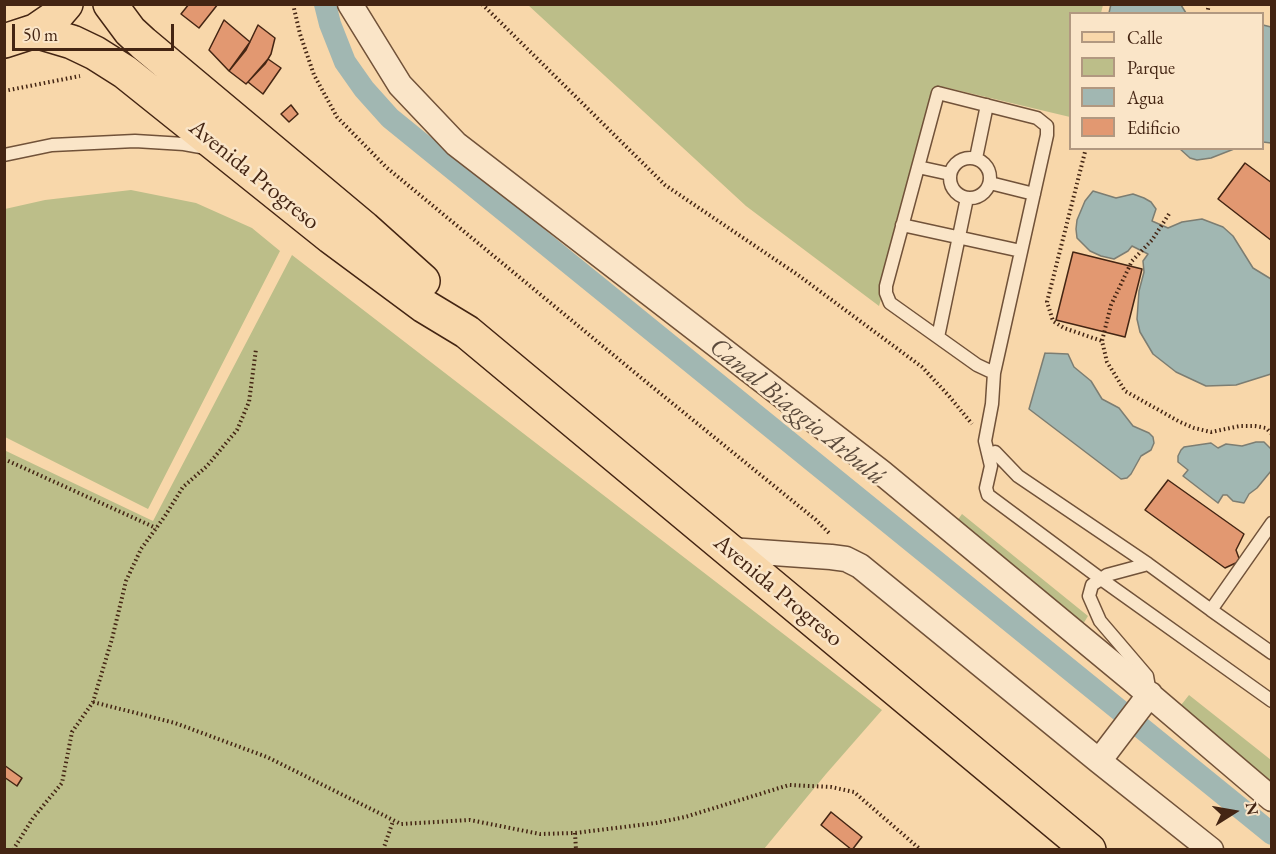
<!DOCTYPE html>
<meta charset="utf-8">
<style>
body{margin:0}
#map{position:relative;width:1276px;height:854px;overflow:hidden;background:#f8d7aa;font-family:"EB Garamond",serif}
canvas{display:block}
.frame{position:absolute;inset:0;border:6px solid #442513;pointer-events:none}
.legend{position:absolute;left:1069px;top:12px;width:195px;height:138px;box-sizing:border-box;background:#fae5c8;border:2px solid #b19880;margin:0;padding:8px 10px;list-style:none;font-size:18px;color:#442513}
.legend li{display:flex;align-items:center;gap:12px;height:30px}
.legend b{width:30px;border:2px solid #b19880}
.north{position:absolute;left:1204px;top:782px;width:60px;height:60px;-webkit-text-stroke:4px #fae5c8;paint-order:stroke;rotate:79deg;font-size:16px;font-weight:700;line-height:24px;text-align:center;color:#442513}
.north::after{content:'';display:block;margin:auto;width:21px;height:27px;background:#442513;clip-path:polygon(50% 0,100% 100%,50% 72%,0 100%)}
.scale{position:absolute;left:12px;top:24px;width:162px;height:27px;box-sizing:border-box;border:3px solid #442513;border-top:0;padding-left:8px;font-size:18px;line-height:21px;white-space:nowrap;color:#442513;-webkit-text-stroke:4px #fae5c8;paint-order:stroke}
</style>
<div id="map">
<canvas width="1276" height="854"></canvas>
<div class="frame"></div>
<ul class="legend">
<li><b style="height:8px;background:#f8d7aa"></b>Calle</li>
<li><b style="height:16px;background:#bcbe89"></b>Parque</li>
<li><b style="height:16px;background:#a1b7b2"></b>Agua</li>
<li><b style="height:16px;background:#e29871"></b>Edificio</li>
</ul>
<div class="north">N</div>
<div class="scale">50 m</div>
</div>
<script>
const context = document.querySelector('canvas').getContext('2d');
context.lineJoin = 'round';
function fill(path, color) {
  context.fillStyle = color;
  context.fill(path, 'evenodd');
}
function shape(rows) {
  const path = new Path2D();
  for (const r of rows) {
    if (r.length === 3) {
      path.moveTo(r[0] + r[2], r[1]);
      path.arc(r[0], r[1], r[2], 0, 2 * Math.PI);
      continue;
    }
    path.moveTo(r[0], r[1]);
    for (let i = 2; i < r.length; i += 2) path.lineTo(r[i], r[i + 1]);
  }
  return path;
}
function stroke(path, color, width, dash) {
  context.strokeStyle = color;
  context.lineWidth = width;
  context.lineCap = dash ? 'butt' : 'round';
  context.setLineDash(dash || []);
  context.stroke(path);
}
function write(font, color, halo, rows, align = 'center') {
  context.font = font + ' "EB Garamond",serif';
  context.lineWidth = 5;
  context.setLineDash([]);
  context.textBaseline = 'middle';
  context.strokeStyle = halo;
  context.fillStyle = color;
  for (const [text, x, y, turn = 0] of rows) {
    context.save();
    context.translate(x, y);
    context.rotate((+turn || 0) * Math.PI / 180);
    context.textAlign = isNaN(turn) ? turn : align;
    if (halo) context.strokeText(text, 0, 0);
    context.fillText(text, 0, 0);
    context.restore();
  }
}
fill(shape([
 [528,5,1103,5,1101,13,1070,14,1070,117,944,87,879,306,746,206],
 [131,190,196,203,252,228,280,251,148,509,5,437,5,209,45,200],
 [292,255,882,710,826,774,764,849,5,849,4,450,153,521],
 [962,514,1088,616,1080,629,954,525],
 [1189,695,1271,760,1271,785,1178,709]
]), '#bcbe89');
const water = shape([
 [1111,4,1181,5,1186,13,1109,13,1111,4],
 [1263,25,1271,27,1271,143,1263,142,1263,25],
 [1180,149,1234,149,1211,158,1197,160,1190,158,1180,149],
 [1093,191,1116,198,1133,194,1144,198,1151,202,1156,209,1152,221,1168,228,1182,222,1202,219,1223,227,1233,236,1253,268,1271,279,1271,374,1236,385,1206,386,1176,372,1153,354,1140,332,1137,319,1139,291,1144,272,1143,261,1148,254,1132,246,1128,251,1114,259,1101,256,1090,251,1077,238,1076,229,1077,220,1085,201,1093,191],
 [1045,353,1068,354,1074,367,1091,381,1102,399,1119,408,1133,426,1149,433,1153,437,1154,443,1151,450,1141,456,1131,474,1127,478,1121,479,1029,409,1045,353],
 [1256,442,1264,442,1271,449,1271,471,1257,488,1249,494,1244,503,1233,501,1227,495,1223,495,1218,503,1183,476,1188,470,1178,462,1178,456,1181,450,1184,447,1211,443,1218,448,1226,444,1242,446,1256,442]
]);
fill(water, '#a1b7b2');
stroke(water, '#7c7d72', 1.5);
stroke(shape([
 [325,4,330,24,345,62,364,89,390,118,1272,834]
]), '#a1b7b2', 22);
const building = shape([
 [189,4,218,4,199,28,181,14,189,4],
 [224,20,250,42,229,71,209,50,224,20],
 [258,25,275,38,271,54,265,64,246,84,229,71,246,50,258,25],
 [268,59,281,68,263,94,248,82,268,59],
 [291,105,298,114,289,122,281,114,291,105],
 [1245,163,1272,183,1272,241,1218,199,1245,163],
 [1073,252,1142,269,1125,337,1056,320,1073,252],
 [1168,480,1244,534,1236,550,1240,561,1225,568,1145,510,1168,480],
 [4,765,22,778,17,786,4,777,4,765],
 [831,812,862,837,852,850,821,825,831,812]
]);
fill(building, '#e29871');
stroke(building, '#442513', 1.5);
const lane = shape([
 [938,93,1037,118,1047,126,1047,135,994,373,977,365,890,303,886,293,886,286,938,93],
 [4,155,52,145,135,141,184,144,206,148],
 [970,178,20],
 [976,158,987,105],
 [918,167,950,174],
 [990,183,1034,194],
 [902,225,1021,251],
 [938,337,967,198],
 [994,373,992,404,985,441,991,466,986,488,988,495,1101,579,1272,701],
 [995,452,1018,476,1148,564],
 [1211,610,1272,653],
 [1150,693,1147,676,1100,621,1089,596,1092,585,1107,575,1148,564,1211,610,1272,523]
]);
const street = shape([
 [350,4,400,85,456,144,881,472,1131,679,1272,799],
 [730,550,831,557,846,559,860,566,1099,761,1211,850],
 [1099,761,1150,694]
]);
const primary = shape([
 [110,4,130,31,143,43,364,228,423,281],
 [35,31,72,42,95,53,125,72,331,237,424,306,467,332,1089,850],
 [4,41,35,31,54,18,66,4]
]);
stroke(lane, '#715239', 15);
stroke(street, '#715239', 27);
stroke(primary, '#442513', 36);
stroke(shape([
 [293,4,300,34,314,75,337,117,386,167,645,381,816,520,830,534],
 [482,4,665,185,798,275,922,367,949,396,972,424],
 [1207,14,1209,4],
 [4,91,80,76],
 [1086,148,1047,302,1053,321,1064,328,1102,341],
 [1169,214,1152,240,1132,261,1111,305,1102,341,1107,362,1125,391,1180,422,1194,428,1211,432,1240,426,1255,426,1266,428,1272,434],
 [4,459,156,528],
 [93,702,175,723,267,757,401,824,470,820,540,834,575,833,656,823,685,817,789,785,831,787,854,792,921,850],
 [575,833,576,850],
 [13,850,33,818,62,783,72,732,93,702,112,639,126,581,141,549,165,516,183,487,207,466,237,430,249,402,256,349],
 [383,850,393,821]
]), '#442513', 4, [1.5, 3]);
stroke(lane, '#fae5c8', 12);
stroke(street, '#fae5c8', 24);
stroke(primary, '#f8d7aa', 33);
write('24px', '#442513', '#fae5c8', [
 ["Avenida Progreso",254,175,39],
 ["Avenida Progreso",778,591,40]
]);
write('italic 26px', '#5b4a3b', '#fae5c8', [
 ["Canal Biaggio Arbulú",797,412,39]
]);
</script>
